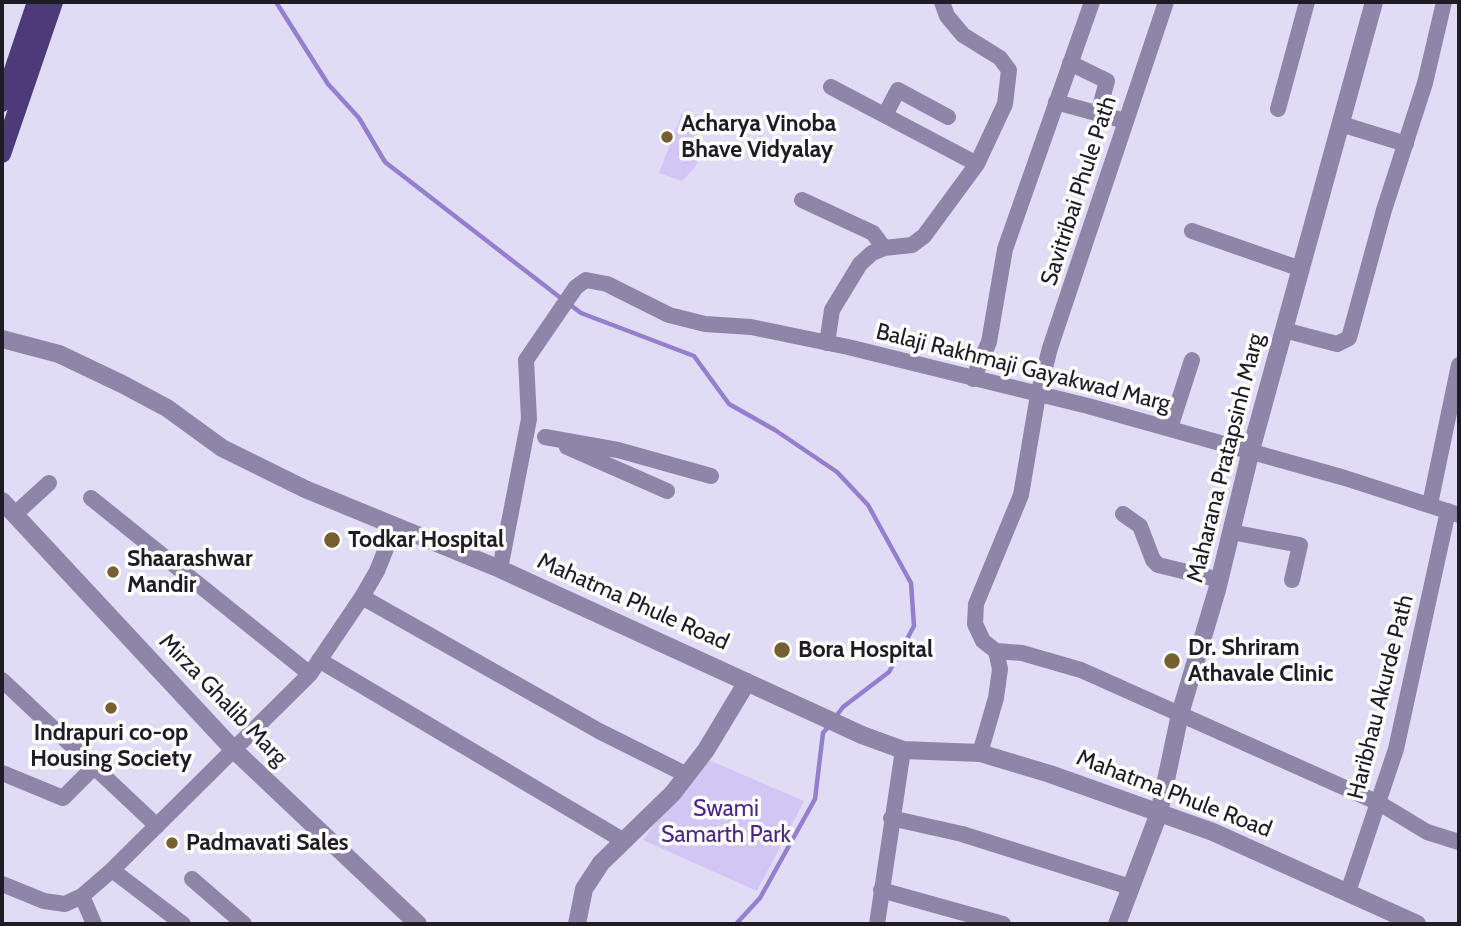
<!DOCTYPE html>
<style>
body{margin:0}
#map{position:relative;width:1461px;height:926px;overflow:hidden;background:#e1dcf6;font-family:Cabin,sans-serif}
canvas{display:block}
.frame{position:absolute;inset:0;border:4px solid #1f1c26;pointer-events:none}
</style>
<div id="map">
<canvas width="1461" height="926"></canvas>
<div class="frame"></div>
</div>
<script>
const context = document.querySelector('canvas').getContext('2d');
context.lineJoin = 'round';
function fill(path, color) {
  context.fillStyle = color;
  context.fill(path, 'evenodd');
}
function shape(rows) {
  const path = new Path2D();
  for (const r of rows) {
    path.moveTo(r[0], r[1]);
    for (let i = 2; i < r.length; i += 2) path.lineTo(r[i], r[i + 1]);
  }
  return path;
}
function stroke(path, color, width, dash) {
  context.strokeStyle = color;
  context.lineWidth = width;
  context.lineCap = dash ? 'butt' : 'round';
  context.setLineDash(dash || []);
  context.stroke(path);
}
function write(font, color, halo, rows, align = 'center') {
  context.font = font + ' Cabin,sans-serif';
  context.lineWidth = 7;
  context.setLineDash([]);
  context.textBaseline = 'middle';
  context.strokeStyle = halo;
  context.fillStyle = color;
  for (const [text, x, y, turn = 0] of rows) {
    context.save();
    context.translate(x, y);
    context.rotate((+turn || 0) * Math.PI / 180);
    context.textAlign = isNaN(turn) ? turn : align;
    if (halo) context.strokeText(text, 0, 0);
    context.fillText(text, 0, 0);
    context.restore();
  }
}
fill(shape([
 [682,113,697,119,695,125,701,148,696,166,682,181,659,173],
 [704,758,804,801,757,891,643,840]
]), '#d1c6f4');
stroke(shape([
 [276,2,328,84,359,118,385,162,562,299],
 [569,304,581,313,694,356,729,404,775,430,837,472,868,505,911,583,914,626,889,672,843,707,834,719],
 [736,924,760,898,815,799,823,733,829,726]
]), '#947ece', 4.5);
stroke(shape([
 [1070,63,1107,81,1098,114],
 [831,87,977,164],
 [1056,102,1125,121],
 [1278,109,1307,2],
 [885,115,898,90,948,117],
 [1341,124,1406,144],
 [802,200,873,233,884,248],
 [1192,231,1301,269],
 [1284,330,1337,344,1349,338,1384,210,1425,83,1444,2],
 [827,343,832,310,860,264,872,253,884,248,912,245,924,236,977,164,1005,104,1009,70,1000,58,963,35,947,16,942,2],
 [973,379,989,342,1005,249,1092,2],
 [1170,428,1192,360],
 [545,437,618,450,711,476],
 [567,447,667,491],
 [91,498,310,674],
 [1430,504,1459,365],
 [1123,514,1140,526,1153,560,1158,565,1220,580],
 [14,515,49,483],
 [1231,532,1300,545,1292,580],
 [500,569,529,419,526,360,576,287,586,280,607,284,669,315,705,324,751,327,848,347,1088,406,1345,478,1459,515],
 [362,597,599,731,687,775],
 [996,651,1022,653,1081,670,1379,803,1427,832,1459,842],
 [319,660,624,841],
 [2,680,157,826],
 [980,753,996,698,1000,669,996,651,983,641,975,624,976,604,1021,495,1038,395,1050,348,1166,2],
 [2,773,63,798,94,767],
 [891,818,962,834,1130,887],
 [112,870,183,924],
 [192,879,244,924],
 [2,884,44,901,65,904,82,896,112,870,310,674,362,597,377,571,395,526],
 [881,890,1003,924],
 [1348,892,1396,749,1448,511],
 [82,896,94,924],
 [877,924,903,750]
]), '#8e86a9', 16);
stroke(shape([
 [2,339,59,354,122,384,167,408,222,448,305,489,500,569,862,735,903,750,980,753,1050,774,1213,832,1417,924],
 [2,501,234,750,418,924],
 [577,924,584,889,601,863,673,793,706,750,747,682],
 [1117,924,1159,813,1180,714,1217,590,1251,450,1374,2]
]), '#8e86a9', 18);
stroke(shape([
 [2,103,36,2],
 [2,154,54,2]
]), '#4d3a78', 18);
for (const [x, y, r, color] of [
 [667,137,7,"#766030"],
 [332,540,9,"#766030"],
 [113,572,7,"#766030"],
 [782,650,9,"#766030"],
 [1172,661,9,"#766030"],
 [111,708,7,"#766030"],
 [172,843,7,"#766030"]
]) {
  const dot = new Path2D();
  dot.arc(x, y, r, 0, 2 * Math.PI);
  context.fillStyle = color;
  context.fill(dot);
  stroke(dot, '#fff', 2.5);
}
write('bold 23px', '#1f1c26', '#fff', [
 ["Acharya Vinoba",681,124],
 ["Bhave Vidyalay",681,150],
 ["Todkar Hospital",348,540],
 ["Shaarashwar",127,559],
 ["Mandir",127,585],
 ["Dr. Shriram",1188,648],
 ["Athavale Clinic",1188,674],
 ["Bora Hospital",798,650],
 ["Indrapuri co-op",111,733,"center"],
 ["Housing Society",111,759,"center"],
 ["Padmavati Sales",186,843]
], 'left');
write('23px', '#1f1c26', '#fff', [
 ["Savitribai Phule Path",1079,191,-72],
 ["Balaji Rakhmaji Gayakwad Marg",1023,368,14],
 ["Maharana Pratapsinh Marg",1226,458,-76],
 ["Mahatma Phule Road",633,602,24],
 ["Haribhau Akurde Path",1381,697,-76],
 ["Mirza Ghalib Marg",223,700,46],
 ["Mahatma Phule Road",1174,794,21]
]);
write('23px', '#4a2786', '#fff', [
 ["Swami",726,809],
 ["Samarth Park",726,835]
]);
</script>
